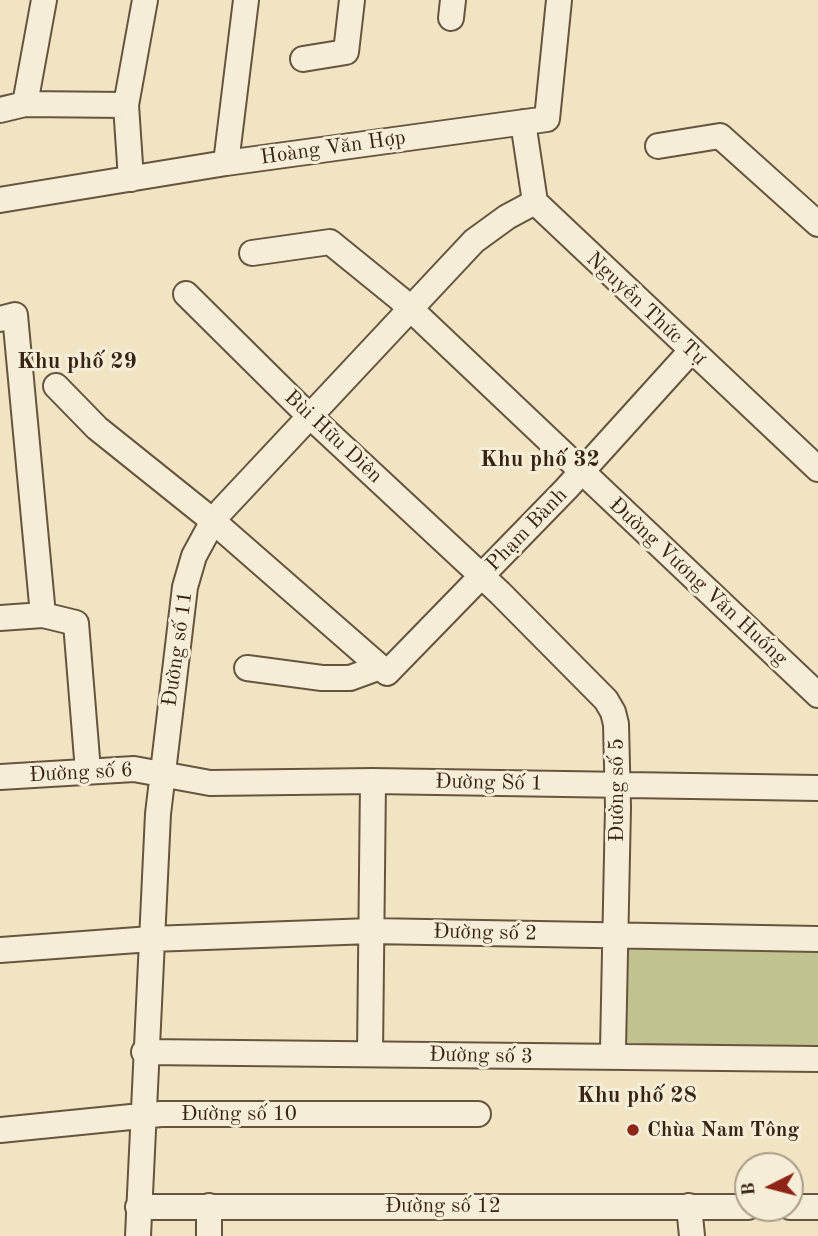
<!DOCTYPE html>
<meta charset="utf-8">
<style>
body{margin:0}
#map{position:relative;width:818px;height:1236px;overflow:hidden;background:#f1e4c3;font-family:"Old Standard TT",serif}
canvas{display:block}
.north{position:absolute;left:734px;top:1152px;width:70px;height:70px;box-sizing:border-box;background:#f6edd8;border:2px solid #aa9d89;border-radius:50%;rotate:264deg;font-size:19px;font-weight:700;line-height:28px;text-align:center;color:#382412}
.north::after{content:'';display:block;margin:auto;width:24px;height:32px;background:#8f2418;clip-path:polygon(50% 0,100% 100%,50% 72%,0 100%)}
</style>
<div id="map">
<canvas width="818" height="1236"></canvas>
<div class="north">B</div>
</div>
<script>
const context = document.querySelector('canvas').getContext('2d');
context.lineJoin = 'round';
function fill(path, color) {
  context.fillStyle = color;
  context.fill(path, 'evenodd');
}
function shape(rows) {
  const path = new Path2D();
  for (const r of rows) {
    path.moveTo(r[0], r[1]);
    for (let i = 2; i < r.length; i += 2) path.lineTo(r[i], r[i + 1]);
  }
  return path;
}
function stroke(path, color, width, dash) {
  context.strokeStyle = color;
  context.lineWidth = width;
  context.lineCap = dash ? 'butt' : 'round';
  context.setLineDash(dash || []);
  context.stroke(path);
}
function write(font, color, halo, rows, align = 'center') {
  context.font = font + ' "Old Standard TT",serif';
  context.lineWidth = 6;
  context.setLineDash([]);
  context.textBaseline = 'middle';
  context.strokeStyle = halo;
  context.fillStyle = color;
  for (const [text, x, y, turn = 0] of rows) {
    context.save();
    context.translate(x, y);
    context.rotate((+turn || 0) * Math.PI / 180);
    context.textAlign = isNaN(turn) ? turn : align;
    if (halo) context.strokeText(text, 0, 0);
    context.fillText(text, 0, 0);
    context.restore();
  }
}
fill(shape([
 [626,946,818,951,818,1050,624,1045]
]), '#c0c290');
const minor = shape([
 [451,18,453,0],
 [303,59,346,52,352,0],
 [25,104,44,0],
 [0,110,25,104,126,105],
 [523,122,535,202,818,469],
 [658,146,720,136,818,224],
 [226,163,246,0],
 [131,179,126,105,145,0],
 [0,200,226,163,547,119,559,0],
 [252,253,330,242,399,298,818,695],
 [186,294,298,405,500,593,606,700,613,712,616,724,618,807,613,1049,608,1055],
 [0,319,15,315,43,615],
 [56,386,97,428,213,521,387,673,566,489,690,352],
 [0,618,43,615,76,623,88,771],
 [247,668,322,678,350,678,380,667],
 [0,777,134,769,210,783,373,781,818,788],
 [0,950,151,939,371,931,818,939],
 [144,1052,818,1059],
 [370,1054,373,781],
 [0,1130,161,1114,478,1114],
 [209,1206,209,1236],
 [689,1206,692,1236],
 [138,1207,748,1207],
 [790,1207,818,1207],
 [138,1236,158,814,185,587,194,556,213,521,222,510,474,241,507,217,535,202]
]);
stroke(minor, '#66543e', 28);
stroke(minor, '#f6edd8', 24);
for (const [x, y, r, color] of [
 [633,1130,7,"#8f2418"]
]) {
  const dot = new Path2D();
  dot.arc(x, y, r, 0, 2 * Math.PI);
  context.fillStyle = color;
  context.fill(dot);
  stroke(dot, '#f6edd8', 2.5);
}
write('21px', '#382412', '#f6edd8', [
 ["Hoàng Văn Hợp",333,148,-8],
 ["Nguyễn Thức Tự",646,309,43],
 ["Bùi Hữu Diên",333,437,43],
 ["Phạm Bành",527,530,-46],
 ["Đường Vương Văn Huống",698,582,43],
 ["Đường số 11",178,649,-82],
 ["Đường số 6",81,773,-3],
 ["Đường Số 1",489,783,1],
 ["Đường số 5",617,790,-90],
 ["Đường số 2",485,933,1],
 ["Đường số 3",481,1056,1],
 ["Đường số 10",239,1114],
 ["Đường số 12",443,1206]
]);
write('bold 21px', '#382412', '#f6edd8', [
 ["Chùa Nam Tông",647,1130]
], 'left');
write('bold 23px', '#382412', '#f6edd8', [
 ["Khu phố 29",77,362],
 ["Khu phố 32",540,460],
 ["Khu phố 28",637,1096]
]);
</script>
